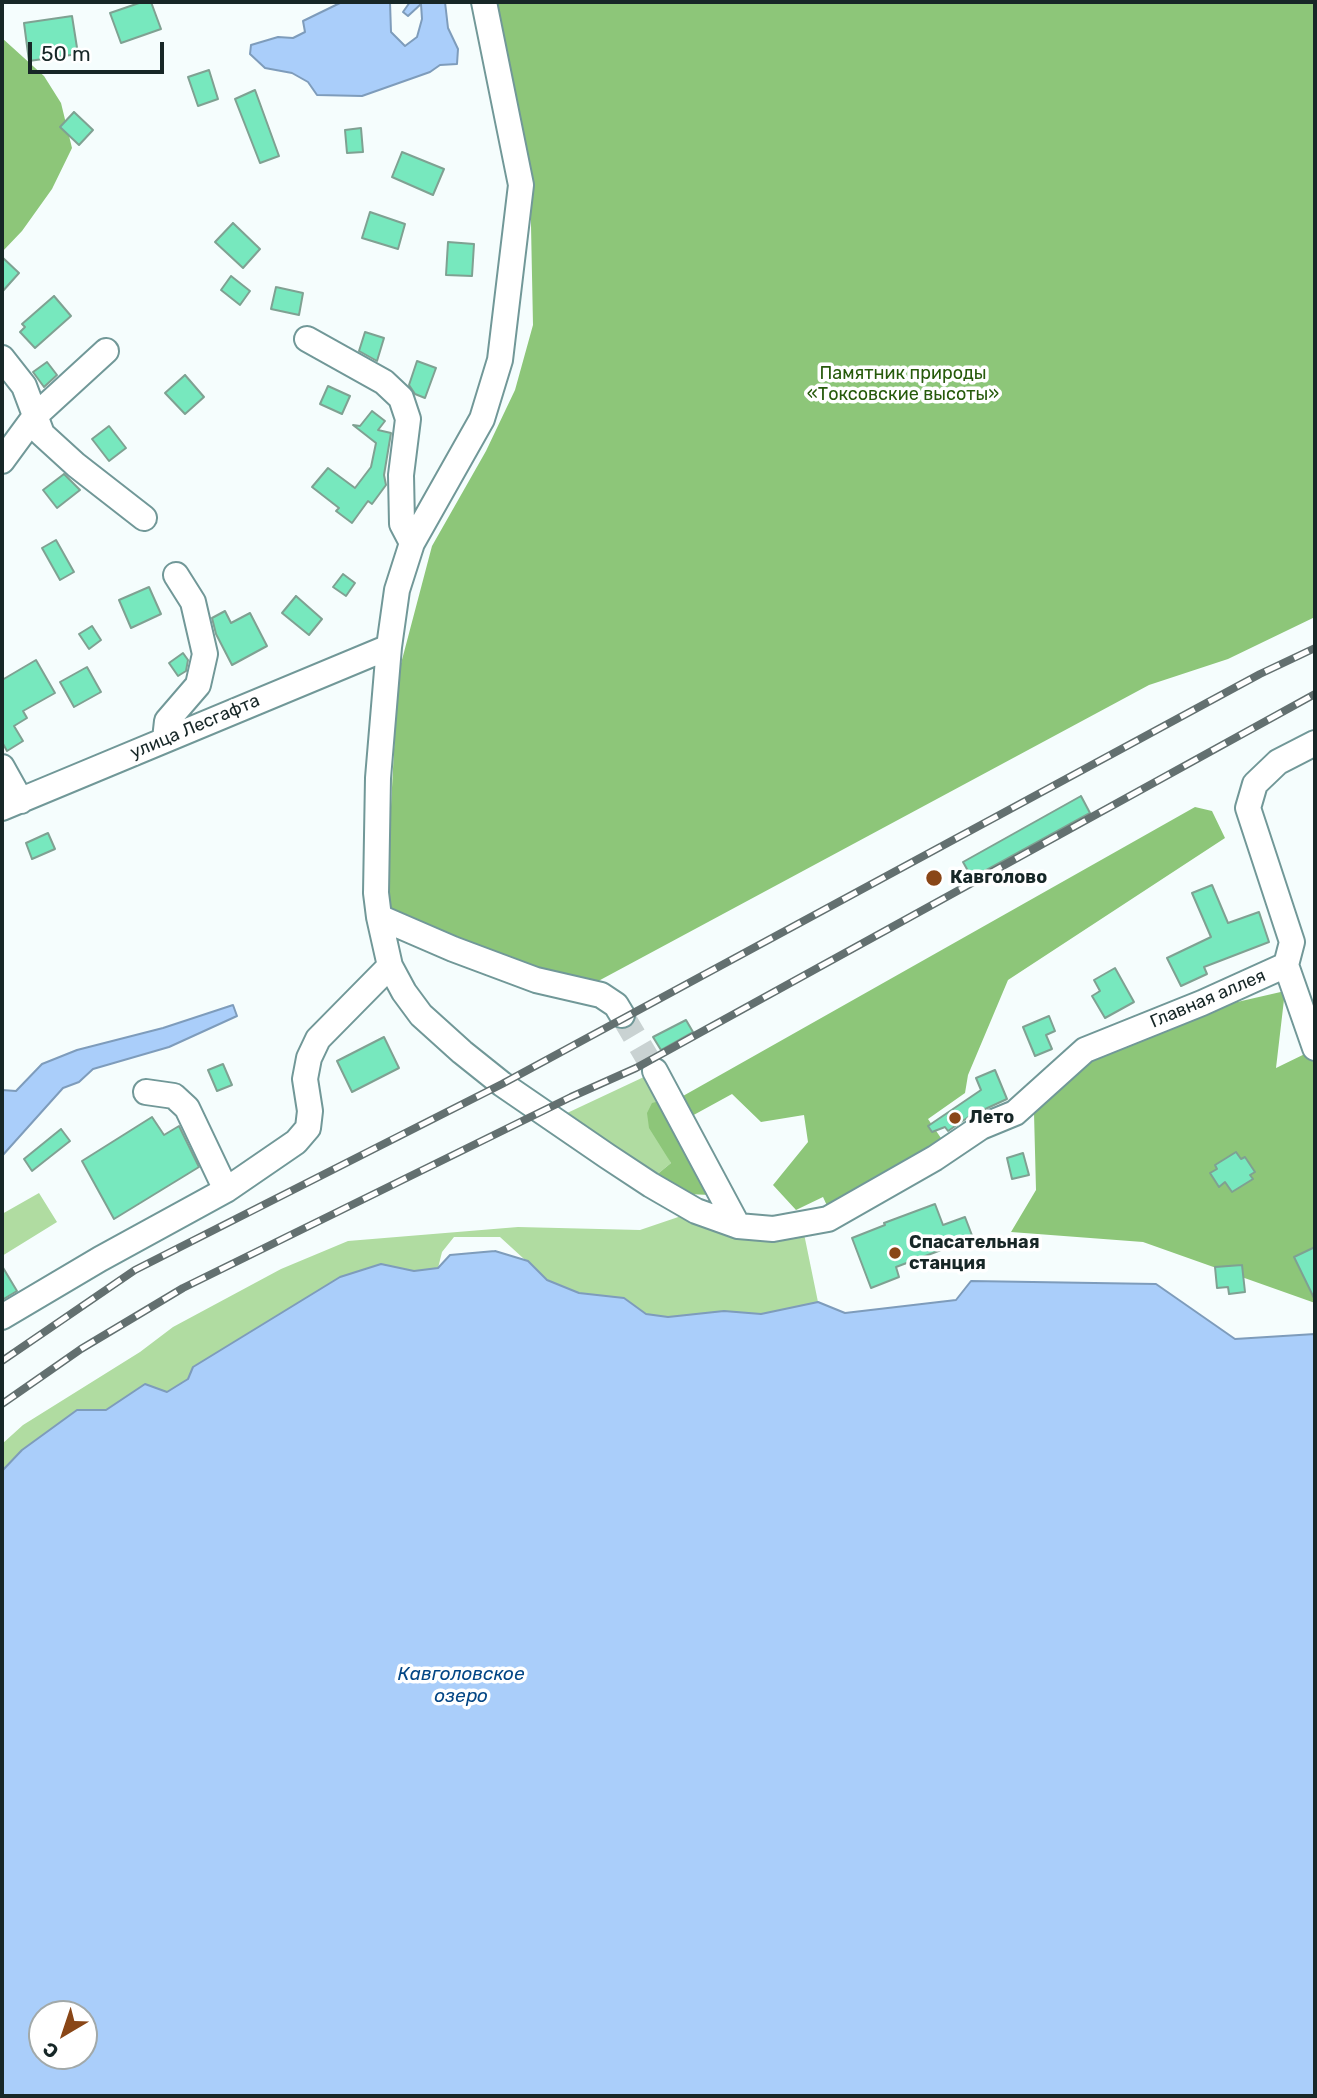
<!DOCTYPE html>
<meta charset="utf-8">
<style>
body{margin:0}
#map{position:relative;width:1317px;height:2098px;overflow:hidden;background:#f5fdfd;font-family:Rubik,sans-serif}
canvas{display:block}
.frame{position:absolute;inset:0;border:4px solid #172727;pointer-events:none}
.north{position:absolute;left:28px;top:2000px;width:70px;height:70px;box-sizing:border-box;background:#fff;border:2px solid #a2a9a9;border-radius:50%;rotate:219deg;font-size:19px;font-weight:700;line-height:28px;text-align:center;color:#172727}
.north::after{content:'';display:block;margin:auto;width:24px;height:32px;background:#894617;clip-path:polygon(50% 0,100% 100%,50% 72%,0 100%)}
.scale{position:absolute;left:28px;top:42px;width:136px;height:32px;box-sizing:border-box;border:4px solid #172727;border-top:0;padding-left:9px;font-size:21px;line-height:24px;white-space:nowrap;color:#172727;-webkit-text-stroke:5px #fff;paint-order:stroke}
</style>
<div id="map">
<canvas width="1317" height="2098"></canvas>
<div class="frame"></div>
<div class="north">С</div>
<div class="scale">50 m</div>
</div>
<script>
const context = document.querySelector('canvas').getContext('2d');
context.lineJoin = 'round';
function fill(path, color) {
  context.fillStyle = color;
  context.fill(path, 'evenodd');
}
function shape(rows) {
  const path = new Path2D();
  for (const r of rows) {
    path.moveTo(r[0], r[1]);
    for (let i = 2; i < r.length; i += 2) path.lineTo(r[i], r[i + 1]);
  }
  return path;
}
function stroke(path, color, width, dash) {
  context.strokeStyle = color;
  context.lineWidth = width;
  context.lineCap = dash ? 'butt' : 'round';
  context.setLineDash(dash || []);
  context.stroke(path);
}
function write(font, color, halo, rows, align = 'center') {
  context.font = font + ' Rubik,sans-serif';
  context.lineWidth = 7;
  context.setLineDash([]);
  context.textBaseline = 'middle';
  context.strokeStyle = halo;
  context.fillStyle = color;
  for (const [text, x, y, turn = 0] of rows) {
    context.save();
    context.translate(x, y);
    context.rotate((+turn || 0) * Math.PI / 180);
    context.textAlign = isNaN(turn) ? turn : align;
    if (halo) context.strokeText(text, 0, 0);
    context.fillText(text, 0, 0);
    context.restore();
  }
}
fill(shape([
 [646,1076,660,1101,665,1151,671,1163,654,1177,565,1114],
 [39,1193,57,1222,2,1256,2,1214],
 [696,1211,802,1224,818,1302,761,1314,724,1311,668,1317,646,1314,624,1298,579,1293,547,1280,500,1237,454,1237,442,1252,438,1268,414,1271,381,1264,265,1325,194,1366,188,1379,167,1392,145,1385,106,1410,77,1410,2,1471,2,1444,23,1425,140,1352,173,1327,281,1269,348,1241,518,1227,640,1230]
]), '#b0dca1');
fill(shape([
 [495,2,1315,2,1315,617,1228,659,1149,685,589,986,393,915,386,900,398,675,432,546,486,451,515,390,533,325,530,176],
 [2,38,44,76,61,103,72,148,52,189,22,231,2,252],
 [1195,807,1212,811,1225,838,1008,980,968,1075,965,1093,928,1119,943,1141,829,1210,823,1197,796,1210,773,1185,808,1142,804,1115,761,1122,732,1094,690,1117,683,1096],
 [1285,991,1276,1068,1315,1049,1315,1303,1143,1242,1011,1232,1036,1190,1034,1113,1092,1056,1211,1008],
 [660,1101,711,1195,686,1194,654,1177,671,1163,649,1128,647,1113,652,1103]
]), '#8dc679');
const water = shape([
 [342,2,390,2,391,32,405,46,417,37,422,19,421,4,408,16,403,12,410,2,445,2,448,28,458,49,457,64,440,65,430,72,362,96,317,95,308,82,292,73,265,68,250,54,251,45,278,37,293,38,305,32,303,21,342,2],
 [233,1005,237,1016,169,1047,93,1069,79,1082,63,1088,2,1156,2,1090,16,1091,42,1064,77,1050,163,1028,233,1005],
 [495,1251,528,1261,547,1280,579,1293,624,1298,646,1314,668,1317,724,1311,761,1314,818,1302,845,1313,956,1300,971,1281,1156,1284,1235,1339,1315,1334,1315,2096,2,2096,2,1471,22,1450,77,1410,106,1410,145,1384,167,1392,188,1379,193,1367,340,1277,381,1264,414,1271,438,1268,450,1255,495,1251],
 [42,2014,84,2014,84,2056,42,2056,42,2014]
]);
fill(water, '#aacefa');
stroke(water, '#7e9cbb', 2);
const building = shape([
 [142,2,151,2,161,29,121,43,110,13,142,2],
 [72,16,78,54,29,61,24,23,72,16],
 [209,70,218,99,198,106,188,77,209,70],
 [255,90,279,156,260,163,235,99,255,90],
 [74,112,93,130,79,145,60,127,74,112],
 [361,128,363,152,347,153,345,130,361,128],
 [402,152,444,169,433,195,392,177,402,152],
 [370,212,405,224,398,249,362,238,370,212],
 [233,223,260,249,243,268,215,242,233,223],
 [448,242,474,244,472,276,446,275,448,242],
 [2,257,19,273,2,292,2,257],
 [231,276,250,291,240,305,221,290,231,276],
 [276,287,303,293,299,315,271,309,276,287],
 [54,296,71,316,35,348,20,332,25,327,22,324,54,296],
 [365,332,384,338,377,361,359,351,365,332],
 [417,361,436,368,425,398,415,394,409,385,417,361],
 [47,362,57,375,44,387,33,372,47,362],
 [185,375,204,397,185,414,165,393,185,375],
 [328,386,350,396,342,414,320,404,328,386],
 [372,411,385,421,378,430,391,433,384,475,386,485,372,504,368,501,352,523,336,511,339,508,312,487,328,468,355,488,371,467,376,443,353,425,360,426,372,411],
 [109,426,126,448,109,461,92,439,109,426],
 [64,474,80,490,57,508,43,490,64,474],
 [56,540,74,572,60,580,42,548,56,540],
 [343,574,355,583,346,596,333,587,343,574],
 [149,587,161,614,131,628,119,600,149,587],
 [296,596,322,619,309,635,282,613,296,596],
 [225,611,231,623,250,613,267,646,232,665,216,634,212,618,225,611],
 [92,626,101,640,89,649,79,634,92,626],
 [183,653,188,660,186,671,178,676,169,663,183,653],
 [36,660,55,693,23,711,27,718,14,726,23,741,7,751,2,742,2,680,36,660],
 [87,667,101,692,74,707,60,682,87,667],
 [1081,796,1090,813,972,878,963,862,1081,796],
 [48,833,55,849,32,859,26,843,48,833],
 [1212,885,1228,923,1259,912,1269,942,1204,967,1207,974,1181,986,1167,958,1211,937,1192,893,1212,885],
 [1115,968,1134,1002,1105,1018,1092,996,1100,991,1094,980,1115,968],
 [1049,1016,1055,1031,1046,1035,1052,1049,1035,1056,1023,1027,1049,1016],
 [686,1020,693,1032,661,1050,653,1037,686,1020],
 [384,1037,399,1068,352,1092,337,1061,384,1037],
 [223,1064,232,1085,217,1091,208,1070,223,1064],
 [995,1070,1007,1099,970,1116,948,1131,945,1127,932,1132,928,1126,981,1090,976,1078,995,1070],
 [152,1117,164,1135,179,1126,199,1167,114,1219,82,1161,152,1117],
 [61,1129,70,1141,32,1171,24,1159,61,1129],
 [1236,1152,1241,1159,1245,1157,1255,1172,1250,1175,1253,1179,1232,1192,1225,1182,1219,1187,1210,1173,1217,1169,1215,1165,1236,1152],
 [1023,1153,1029,1175,1012,1179,1007,1158,1023,1153],
 [935,1204,943,1225,965,1217,973,1238,896,1267,899,1277,871,1288,852,1238,885,1225,884,1223,935,1204],
 [1315,1247,1315,1300,1294,1257,1315,1247],
 [1242,1265,1245,1292,1229,1294,1228,1287,1217,1288,1215,1267,1242,1265],
 [2,1266,17,1291,2,1300,2,1266]
]);
fill(building, '#77e8be');
stroke(building, '#7fa192', 2);
stroke(shape([
 [622,1015,655,1071]
]), '#c9d2d2', 24, [24, 12]);
const minor = shape([
 [484,2,521,185,500,360,482,419,412,543,397,590,389,647,378,778,376,893,379,917,390,966,404,992,421,1015,462,1052,502,1084,607,1156,651,1185,696,1211,738,1226,773,1229,828,1219,935,1158,981,1127,1015,1113,1085,1050,1202,1003,1286,965,1292,942,1248,808,1255,784,1278,762,1315,743],
 [307,339,384,382,401,398,408,419,401,475,402,524,412,543],
 [2,358,24,386,42,434,76,465,144,518],
 [2,461,35,416,106,351],
 [165,739,167,721,198,685,205,654,193,602,176,575],
 [2,767,21,801],
 [2,808,389,647],
 [379,917,453,949,536,980,601,995,616,1005,622,1015],
 [1286,965,1315,1048],
 [655,1071,738,1226],
 [146,1092,174,1096,187,1108,226,1190],
 [2,1317,100,1259,226,1190,296,1142,308,1128,310,1111,305,1079,309,1058,318,1039,390,966]
]);
stroke(minor, '#719898', 28);
stroke(minor, '#fff', 24);
const rail = shape([
 [2,1361,135,1270,502,1084,1260,674,1315,648],
 [2,1404,81,1349,183,1288,571,1097,636,1068,1315,694]
]);
stroke(rail, '#637070', 8);
stroke(rail, '#fff', 5, [16]);
for (const [x, y, r, color] of [
 [934,878,9,"#894617"],
 [955,1118,7,"#894617"],
 [895,1253,7,"#894617"]
]) {
  const dot = new Path2D();
  dot.arc(x, y, r, 0, 2 * Math.PI);
  context.fillStyle = color;
  context.fill(dot);
  stroke(dot, '#fff', 2.5);
}
write('18px', '#265a0b', '#fff', [
 ["Памятник природы",903,374],
 ["«Токсовские высоты»",903,395]
]);
write('18px', '#172727', '#fff', [
 ["улица Лесгафта",195,727,-23],
 ["Главная аллея",1208,999,-23]
]);
write('bold 18px', '#172727', '#fff', [
 ["Кавголово",950,878],
 ["Лето",969,1118],
 ["Спасательная",909,1243],
 ["станция",909,1264]
], 'left');
write('italic 19px', '#034685', '#fff', [
 ["Кавголовское",461,1675],
 ["озеро",461,1697]
]);
</script>
